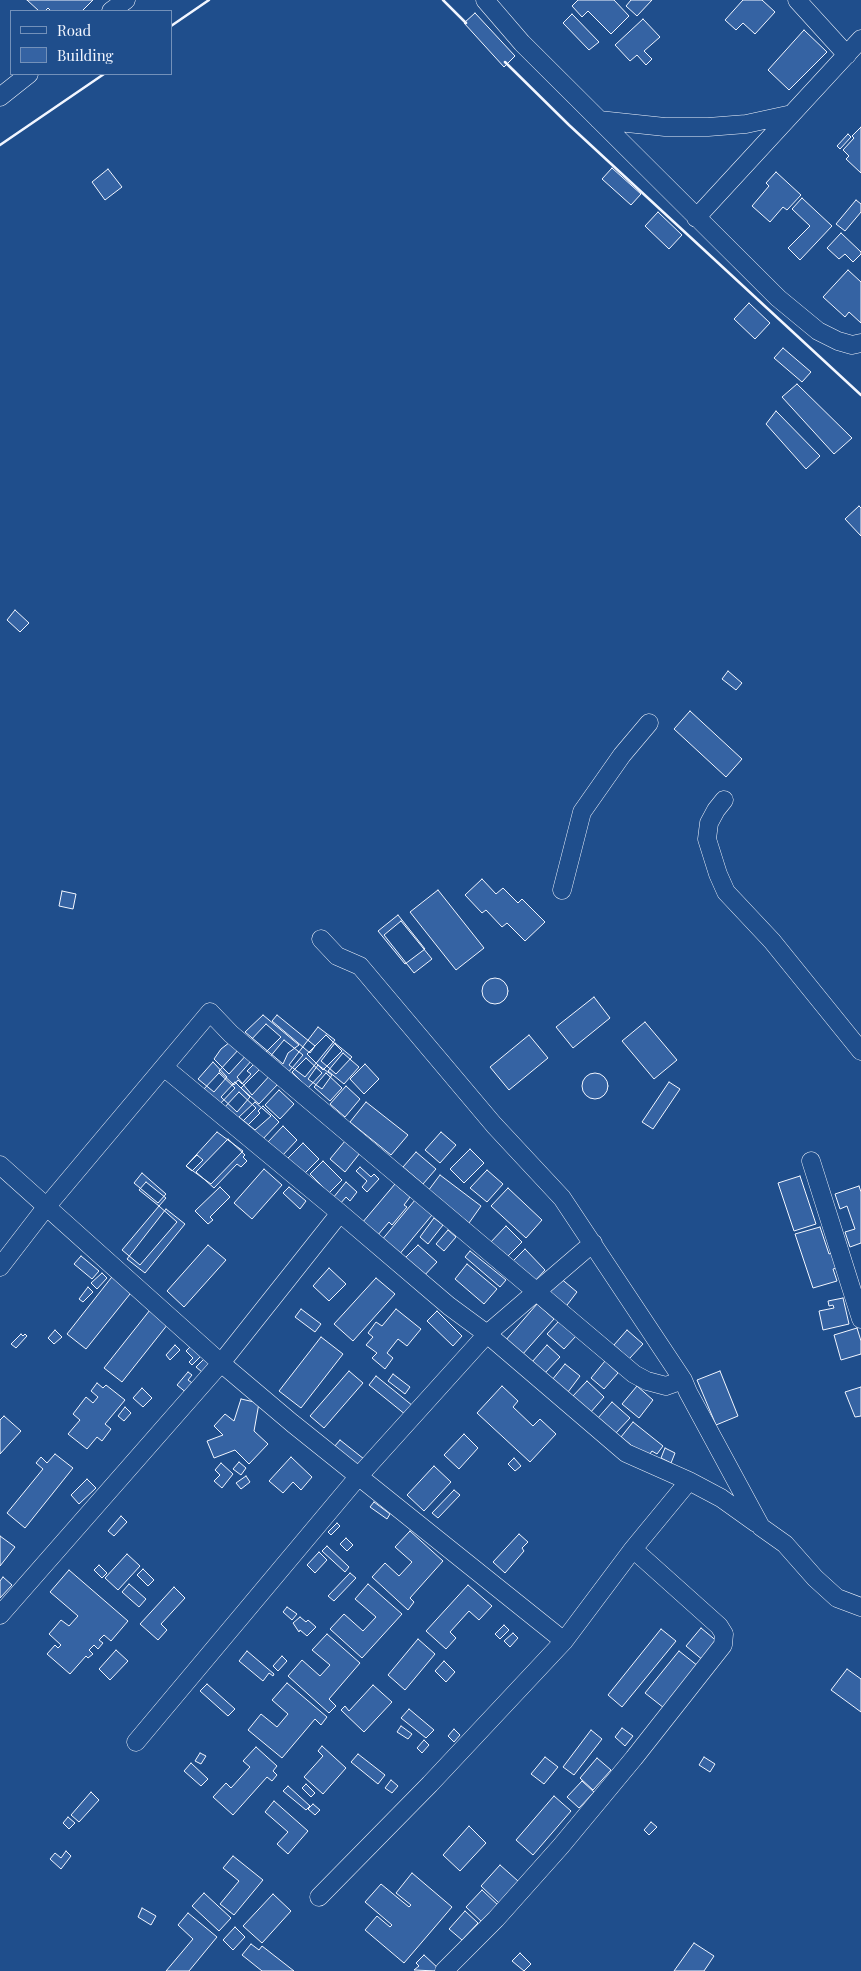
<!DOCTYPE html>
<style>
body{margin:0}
#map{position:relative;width:861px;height:1971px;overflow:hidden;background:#1f4e8c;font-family:"Playfair Display",serif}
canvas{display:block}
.legend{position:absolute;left:10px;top:10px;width:162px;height:65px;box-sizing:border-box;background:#1f4e8c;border:1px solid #7391ba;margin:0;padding:6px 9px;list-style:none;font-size:15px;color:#f2f6ff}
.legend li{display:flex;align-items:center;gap:10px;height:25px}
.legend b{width:25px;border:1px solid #7391ba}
</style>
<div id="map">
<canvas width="861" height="1971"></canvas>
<ul class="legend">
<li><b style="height:6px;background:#1f4e8c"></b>Road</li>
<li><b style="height:14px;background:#3563a3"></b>Building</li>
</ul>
</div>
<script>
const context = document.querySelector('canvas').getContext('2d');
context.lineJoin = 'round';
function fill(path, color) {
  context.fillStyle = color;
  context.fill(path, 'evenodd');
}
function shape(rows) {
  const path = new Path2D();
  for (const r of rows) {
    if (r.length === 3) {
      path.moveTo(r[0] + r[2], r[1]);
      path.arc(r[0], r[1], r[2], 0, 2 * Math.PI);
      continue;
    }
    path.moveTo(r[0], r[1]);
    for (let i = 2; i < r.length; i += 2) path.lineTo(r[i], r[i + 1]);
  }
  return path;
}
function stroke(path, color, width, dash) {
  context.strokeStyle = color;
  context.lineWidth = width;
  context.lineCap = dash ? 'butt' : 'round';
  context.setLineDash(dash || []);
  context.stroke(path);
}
const building = shape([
 [27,0,93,0,82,11,51,11,48,8,45,11,39,11,27,0],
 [578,0,614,0,629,16,611,34,588,11,582,17,572,6,578,0],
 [631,0,652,0,637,16,626,6,631,0],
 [743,0,762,0,775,12,755,34,743,23,736,30,725,20,743,0],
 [475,13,515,56,504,67,464,23,475,13],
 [572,14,599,42,589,50,563,23,572,14],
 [643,19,660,37,644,51,652,59,646,65,637,55,630,61,615,45,643,19],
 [804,30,827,52,789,90,768,70,804,30],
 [861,127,861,173,846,159,849,156,843,150,854,138,852,136,861,127],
 [848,134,851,137,840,149,837,146,848,134],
 [612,168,641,194,631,205,602,179,612,168],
 [108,169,122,187,105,200,92,182,108,169],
 [776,172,801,195,787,210,783,207,770,222,752,206,769,186,766,183,776,172],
 [802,198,832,226,800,260,788,248,810,226,792,209,802,198],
 [856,200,861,204,861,212,845,231,836,224,856,200],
 [658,212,682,235,669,249,645,226,658,212],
 [841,233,861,252,861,254,853,262,845,254,839,259,827,248,841,233],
 [848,270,861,282,861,323,849,312,845,317,823,297,848,270],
 [749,303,770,323,755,339,734,319,749,303],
 [783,348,811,372,802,382,774,358,783,348],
 [797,384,852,438,834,454,782,397,797,384],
 [776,411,820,456,806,469,766,424,776,411],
 [859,506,861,508,861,536,845,519,859,506],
 [15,610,29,623,20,632,7,620,15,610],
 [728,671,742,683,736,690,722,679,728,671],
 [690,711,742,759,726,777,674,729,690,711],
 [482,879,496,894,503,888,518,903,522,899,545,922,525,941,507,923,502,927,486,910,482,913,465,895,482,879],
 [438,890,484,948,456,970,410,912,438,890],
 [62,891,76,894,73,909,59,906,62,891],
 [398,915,425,949,405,964,378,931,398,915],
 [401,921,432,959,414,973,384,935,401,921],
 [495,991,13],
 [594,997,610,1018,573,1048,556,1027,594,997],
 [263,1015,299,1045,288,1053,283,1064,245,1032,263,1015],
 [277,1015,315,1046,310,1053,272,1021,277,1015],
 [645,1022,677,1060,654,1079,622,1041,645,1022],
 [266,1024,281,1037,263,1055,249,1042,266,1024],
 [318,1027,335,1040,305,1077,289,1065,318,1027],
 [326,1035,342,1051,323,1070,307,1054,326,1035],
 [529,1035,548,1058,509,1090,490,1067,529,1035],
 [234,1039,249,1052,229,1074,214,1059,221,1049,234,1039],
 [284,1040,303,1055,287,1074,269,1058,284,1040],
 [335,1043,352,1057,336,1074,321,1061,335,1043],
 [240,1048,255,1063,247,1071,251,1074,242,1084,238,1080,234,1085,219,1071,240,1048],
 [343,1053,359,1067,344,1084,328,1071,343,1053],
 [306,1058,322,1073,308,1088,292,1072,306,1058],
 [252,1060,272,1073,252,1095,237,1077,252,1060],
 [213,1062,227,1077,214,1092,198,1079,213,1062],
 [365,1064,379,1079,364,1094,350,1079,365,1064],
 [318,1065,332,1075,322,1089,308,1079,318,1065],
 [261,1068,278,1084,259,1104,241,1088,261,1068],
 [595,1086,13],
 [219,1073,235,1088,219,1105,203,1090,219,1073],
 [326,1073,342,1088,330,1101,314,1087,326,1073],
 [235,1082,250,1097,237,1112,221,1097,235,1082],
 [669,1082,680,1089,653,1129,642,1122,669,1082],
 [346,1086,360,1099,345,1117,330,1104,346,1086],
 [279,1090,294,1104,280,1119,265,1105,279,1090],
 [239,1092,256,1108,239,1125,223,1109,239,1092],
 [255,1102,271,1116,255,1130,239,1117,255,1102],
 [366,1102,408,1135,391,1155,350,1122,366,1102],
 [263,1106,279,1122,261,1141,246,1127,260,1113,258,1111,263,1106],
 [283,1126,297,1140,282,1156,268,1142,283,1126],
 [217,1132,243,1151,211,1184,186,1166,217,1132],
 [441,1132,456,1145,440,1163,425,1150,441,1132],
 [228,1139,245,1155,243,1157,247,1161,241,1167,237,1164,214,1188,196,1172,228,1139],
 [345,1141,360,1153,345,1172,330,1159,345,1141],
 [303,1143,319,1159,303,1175,287,1159,303,1143],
 [470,1149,484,1163,464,1183,450,1169,470,1149],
 [416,1152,436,1169,423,1184,403,1167,416,1152],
 [197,1155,203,1160,192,1171,186,1166,197,1155],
 [323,1161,342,1180,329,1193,310,1174,323,1161],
 [360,1167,371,1177,374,1174,379,1179,367,1192,362,1187,367,1181,356,1171,360,1167],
 [264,1169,282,1185,252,1219,234,1203,264,1169],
 [487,1170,503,1184,487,1202,470,1188,487,1170],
 [142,1173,166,1194,158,1203,134,1183,142,1173],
 [440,1175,481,1206,469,1223,428,1191,440,1175],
 [800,1176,816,1224,794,1231,778,1183,800,1176],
 [146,1182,166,1198,159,1206,139,1190,146,1182],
 [346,1182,357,1192,350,1201,346,1197,340,1204,333,1198,346,1182],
 [395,1184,410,1197,404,1205,407,1207,392,1225,389,1222,377,1236,362,1223,395,1184],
 [859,1186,861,1192,861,1243,850,1247,845,1232,855,1229,847,1206,840,1209,835,1194,859,1186],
 [220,1187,230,1197,210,1217,213,1220,208,1224,195,1211,220,1187],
 [289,1187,306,1201,300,1209,283,1193,289,1187],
 [508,1188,542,1220,526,1238,491,1206,508,1188],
 [415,1200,432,1215,398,1256,381,1241,415,1200],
 [159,1206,177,1222,140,1265,122,1250,159,1206],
 [166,1209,185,1224,145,1273,127,1259,166,1209],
 [434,1218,443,1225,428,1244,420,1237,434,1218],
 [506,1226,522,1242,505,1259,489,1244,506,1226],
 [820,1227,829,1254,832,1253,837,1268,833,1269,837,1281,813,1288,795,1234,820,1227],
 [448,1230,456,1237,444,1251,436,1244,448,1230],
 [208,1245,226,1260,184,1307,167,1291,208,1245],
 [418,1245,437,1262,422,1278,403,1260,418,1245],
 [525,1249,545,1270,534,1282,513,1261,525,1249],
 [470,1251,506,1280,500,1287,465,1257,470,1251],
 [81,1256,99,1271,92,1279,74,1264,81,1256],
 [467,1264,497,1289,484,1304,455,1279,467,1264],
 [329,1268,346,1284,329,1301,313,1286,329,1268],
 [102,1273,107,1278,97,1289,91,1283,102,1273],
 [115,1273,134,1289,86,1349,67,1334,115,1273],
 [559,1277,577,1292,564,1309,545,1294,559,1277],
 [376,1278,395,1294,353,1341,334,1324,376,1278],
 [88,1287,93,1292,83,1302,79,1299,88,1287],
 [843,1298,849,1324,823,1330,819,1311,834,1308,833,1305,829,1306,828,1301,843,1298],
 [537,1304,554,1319,522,1355,505,1341,537,1304],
 [301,1309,321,1324,315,1332,295,1317,301,1309],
 [396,1309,421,1329,407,1346,398,1339,387,1353,393,1358,385,1369,372,1358,377,1353,366,1345,373,1337,368,1333,376,1322,382,1326,396,1309],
 [150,1310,168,1324,122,1382,104,1368,150,1310],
 [437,1311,462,1336,453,1346,427,1321,437,1311],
 [559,1321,576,1336,564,1349,547,1334,559,1321],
 [857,1328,861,1341,861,1354,841,1360,834,1335,857,1328],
 [55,1330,62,1337,54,1344,48,1338,55,1330],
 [627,1330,643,1344,629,1359,614,1345,627,1330],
 [21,1334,23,1336,25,1334,27,1336,16,1348,11,1344,21,1334],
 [321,1337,343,1354,301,1408,279,1391,321,1337],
 [175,1345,180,1350,170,1360,166,1355,175,1345],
 [547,1345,560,1357,544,1374,532,1362,547,1345],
 [191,1346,201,1356,192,1365,189,1362,193,1358,186,1351,191,1346],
 [205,1358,210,1363,202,1372,196,1367,205,1358],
 [605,1361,618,1373,604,1389,591,1378,605,1361],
 [565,1364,580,1376,568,1392,552,1380,565,1364],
 [349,1371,363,1383,324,1428,310,1416,349,1371],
 [720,1371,738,1416,716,1425,697,1380,720,1371],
 [188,1372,192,1375,188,1380,195,1385,188,1394,177,1385,188,1372],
 [393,1374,410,1387,405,1394,388,1381,393,1374],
 [376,1376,413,1406,406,1415,369,1385,376,1376],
 [587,1381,604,1397,590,1413,572,1397,587,1381],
 [97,1383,103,1388,106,1385,125,1400,105,1424,111,1429,102,1441,97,1437,87,1449,68,1434,80,1420,73,1414,86,1397,93,1403,98,1397,91,1391,97,1383],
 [502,1386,518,1401,513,1407,533,1426,540,1419,556,1434,530,1462,477,1413,502,1386],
 [637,1386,653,1400,639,1418,622,1404,637,1386],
 [861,1387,861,1416,855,1417,845,1392,861,1387],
 [142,1388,152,1398,143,1407,133,1398,142,1388],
 [241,1399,259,1403,254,1431,268,1444,249,1464,235,1450,214,1458,207,1441,223,1435,214,1426,225,1414,234,1421,241,1399],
 [612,1402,630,1418,615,1434,598,1418,612,1402],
 [125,1407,131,1413,124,1421,118,1416,125,1407],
 [4,1416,21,1431,0,1454,0,1420,4,1416],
 [633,1422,663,1446,657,1454,652,1451,647,1458,621,1437,633,1422],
 [464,1434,478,1448,459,1469,444,1455,464,1434],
 [340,1440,364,1459,359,1466,334,1447,340,1440],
 [665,1448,675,1453,671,1463,661,1458,665,1448],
 [55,1454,73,1468,25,1528,7,1513,43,1469,36,1463,41,1457,47,1463,55,1454],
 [291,1457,312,1477,301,1490,293,1482,283,1493,269,1481,291,1457],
 [514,1458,521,1466,515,1471,508,1464,514,1458],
 [239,1462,246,1468,241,1475,233,1469,239,1462],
 [221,1463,233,1474,222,1488,214,1481,220,1475,215,1470,221,1463],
 [434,1466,451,1482,424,1511,407,1495,434,1466],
 [246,1476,250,1482,241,1489,236,1483,246,1476],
 [87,1479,96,1488,79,1504,71,1495,87,1479],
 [454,1490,460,1495,438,1518,432,1513,454,1490],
 [374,1502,390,1514,387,1519,370,1507,374,1502],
 [121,1516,127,1522,114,1536,108,1531,121,1516],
 [337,1523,340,1526,331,1535,328,1532,337,1523],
 [410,1531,443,1561,410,1598,414,1602,408,1610,372,1577,385,1563,399,1576,412,1562,395,1547,410,1531],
 [519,1534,528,1542,522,1548,524,1551,505,1573,493,1562,519,1534],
 [0,1536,15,1547,0,1566,0,1536],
 [346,1538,353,1545,347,1551,340,1544,346,1538],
 [327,1546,349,1567,345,1572,322,1551,327,1546],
 [319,1552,327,1560,315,1573,307,1565,319,1552],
 [127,1554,140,1566,118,1590,105,1578,127,1554],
 [99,1565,107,1573,102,1578,94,1570,99,1565],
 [143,1569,154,1580,148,1586,137,1575,143,1569],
 [69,1570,128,1621,111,1641,104,1635,99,1640,103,1643,98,1649,94,1645,89,1650,93,1654,88,1658,86,1656,70,1674,47,1654,55,1645,58,1648,61,1645,49,1634,61,1620,69,1626,78,1616,50,1592,69,1570],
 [350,1573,356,1578,334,1601,328,1596,350,1573],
 [3,1577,12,1585,0,1598,0,1581,3,1577],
 [129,1584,146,1599,139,1607,122,1592,129,1584],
 [368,1584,402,1614,362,1658,330,1629,344,1614,363,1631,376,1617,355,1599,368,1584],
 [468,1585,492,1606,479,1620,469,1611,450,1632,456,1638,446,1649,426,1631,468,1585],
 [174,1587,185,1598,161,1624,167,1630,158,1640,140,1624,174,1587],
 [287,1607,297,1614,292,1620,283,1612,287,1607],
 [300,1617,306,1622,308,1620,316,1627,307,1636,300,1630,299,1632,293,1623,300,1617],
 [504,1625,509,1630,500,1639,495,1634,504,1625],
 [701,1628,719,1643,704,1661,686,1646,701,1628],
 [661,1629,676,1641,622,1707,608,1695,661,1629],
 [513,1633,518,1638,510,1647,504,1641,513,1633],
 [327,1634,360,1663,329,1699,336,1706,329,1713,288,1676,302,1660,320,1676,330,1665,312,1650,327,1634],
 [418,1639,435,1654,405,1690,388,1675,418,1639],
 [116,1650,128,1661,110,1680,99,1669,116,1650],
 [247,1651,274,1674,273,1676,269,1673,263,1681,239,1661,247,1651],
 [679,1651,698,1666,664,1708,645,1693,679,1651],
 [282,1656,287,1661,278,1671,273,1666,282,1656],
 [444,1661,455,1672,446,1682,435,1671,444,1661],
 [847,1669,861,1679,861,1712,831,1690,847,1669],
 [287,1683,327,1717,321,1725,315,1719,282,1758,248,1730,261,1714,277,1727,288,1714,272,1700,287,1683],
 [207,1684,235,1709,228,1716,200,1691,207,1684],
 [373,1685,392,1702,364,1732,341,1710,345,1706,349,1711,373,1685],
 [409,1709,434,1730,426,1738,401,1718,409,1709],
 [401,1726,412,1734,408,1739,397,1732,401,1726],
 [622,1728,633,1736,625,1746,615,1737,622,1728],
 [454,1729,460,1735,454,1742,448,1736,454,1729],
 [591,1730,602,1739,574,1775,563,1767,591,1730],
 [424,1740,429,1745,422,1753,417,1748,424,1740],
 [322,1746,346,1768,323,1794,304,1777,323,1756,318,1751,322,1746],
 [256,1747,277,1766,273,1771,277,1775,272,1781,267,1777,233,1815,213,1797,226,1783,231,1788,250,1767,243,1761,256,1747],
 [200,1753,206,1756,201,1764,195,1761,200,1753],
 [358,1754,385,1775,378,1784,351,1762,358,1754],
 [545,1757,558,1767,544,1784,531,1774,545,1757],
 [704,1757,715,1764,710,1772,699,1765,704,1757],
 [597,1758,611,1770,593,1790,580,1778,597,1758],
 [191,1763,208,1779,201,1786,184,1771,191,1763],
 [391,1780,398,1786,392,1793,385,1788,391,1780],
 [582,1781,594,1792,579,1808,567,1797,582,1781],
 [306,1784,315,1793,311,1797,302,1788,306,1784],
 [288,1786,310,1806,306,1810,283,1791,288,1786],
 [91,1792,99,1800,79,1822,71,1815,91,1792],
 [554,1796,571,1811,533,1855,516,1840,554,1796],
 [274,1801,308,1831,288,1854,277,1844,288,1832,265,1812,274,1801],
 [313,1804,320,1810,315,1815,308,1809,313,1804],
 [68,1817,75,1823,69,1829,63,1823,68,1817],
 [651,1822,657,1827,649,1835,644,1830,651,1822],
 [469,1826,486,1843,460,1871,443,1855,469,1826],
 [66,1851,71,1856,61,1869,50,1859,55,1853,61,1858,66,1851],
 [233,1856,263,1880,234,1915,220,1904,239,1881,223,1868,233,1856],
 [500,1865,518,1881,499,1903,481,1886,500,1865],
 [412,1873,452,1907,404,1963,365,1930,377,1916,390,1927,392,1925,365,1902,381,1884,409,1907,411,1905,396,1893,412,1873],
 [482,1890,499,1906,483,1923,466,1907,482,1890],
 [204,1893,231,1918,219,1931,192,1906,204,1893],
 [273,1894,291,1911,262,1943,243,1926,273,1894],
 [142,1908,156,1916,151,1925,138,1917,142,1908],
 [465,1911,478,1923,462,1940,449,1929,465,1911],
 [188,1913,217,1937,189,1971,166,1971,193,1939,178,1925,188,1913],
 [235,1927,245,1937,233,1950,223,1940,235,1927],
 [694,1943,714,1956,704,1971,674,1971,694,1943],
 [251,1944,259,1950,262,1946,294,1971,262,1971,242,1955,251,1944],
 [520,1953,531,1964,524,1971,512,1961,520,1953],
 [424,1955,439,1969,437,1971,414,1970,419,1966,416,1963,424,1955]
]);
fill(building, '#3563a3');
stroke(building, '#f2f6ff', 1);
const minor = shape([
 [485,0,522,43,778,298,818,331,838,341,852,345,861,343],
 [797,0,847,55],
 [111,11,126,0],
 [0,97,29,74],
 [599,120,665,127,708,127,746,124,792,114],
 [696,218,861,39],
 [724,800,716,810,709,823,707,839,718,874,726,892,772,941,861,1051],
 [562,890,582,812,622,755,649,723],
 [321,939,337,956,360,966,494,1125,562,1198,683,1380,688,1392,761,1527,785,1544,815,1578,837,1598,861,1607],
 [165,1068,340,1213,449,1306,487,1334,626,1453,689,1481,721,1498,756,1523],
 [811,1161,861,1319],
 [0,1165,221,1363,292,1423,564,1641],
 [0,1267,47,1206,210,1012,231,1034,634,1374,647,1381,666,1386,683,1380],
 [0,1615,221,1363,340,1213],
 [136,1742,358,1477,487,1334,593,1243],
 [319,1897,430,1784,564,1641,633,1549,689,1481],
 [444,1971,496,1919,561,1846,634,1758,723,1645,724,1634,719,1626,633,1549]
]);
stroke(minor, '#f2f6ff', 19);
stroke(minor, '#1f4e8c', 18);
stroke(shape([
 [443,0,466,23],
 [171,26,209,0],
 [505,62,569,125,861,395],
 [0,145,104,74]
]), '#f2f6ff', 2.5);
</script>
